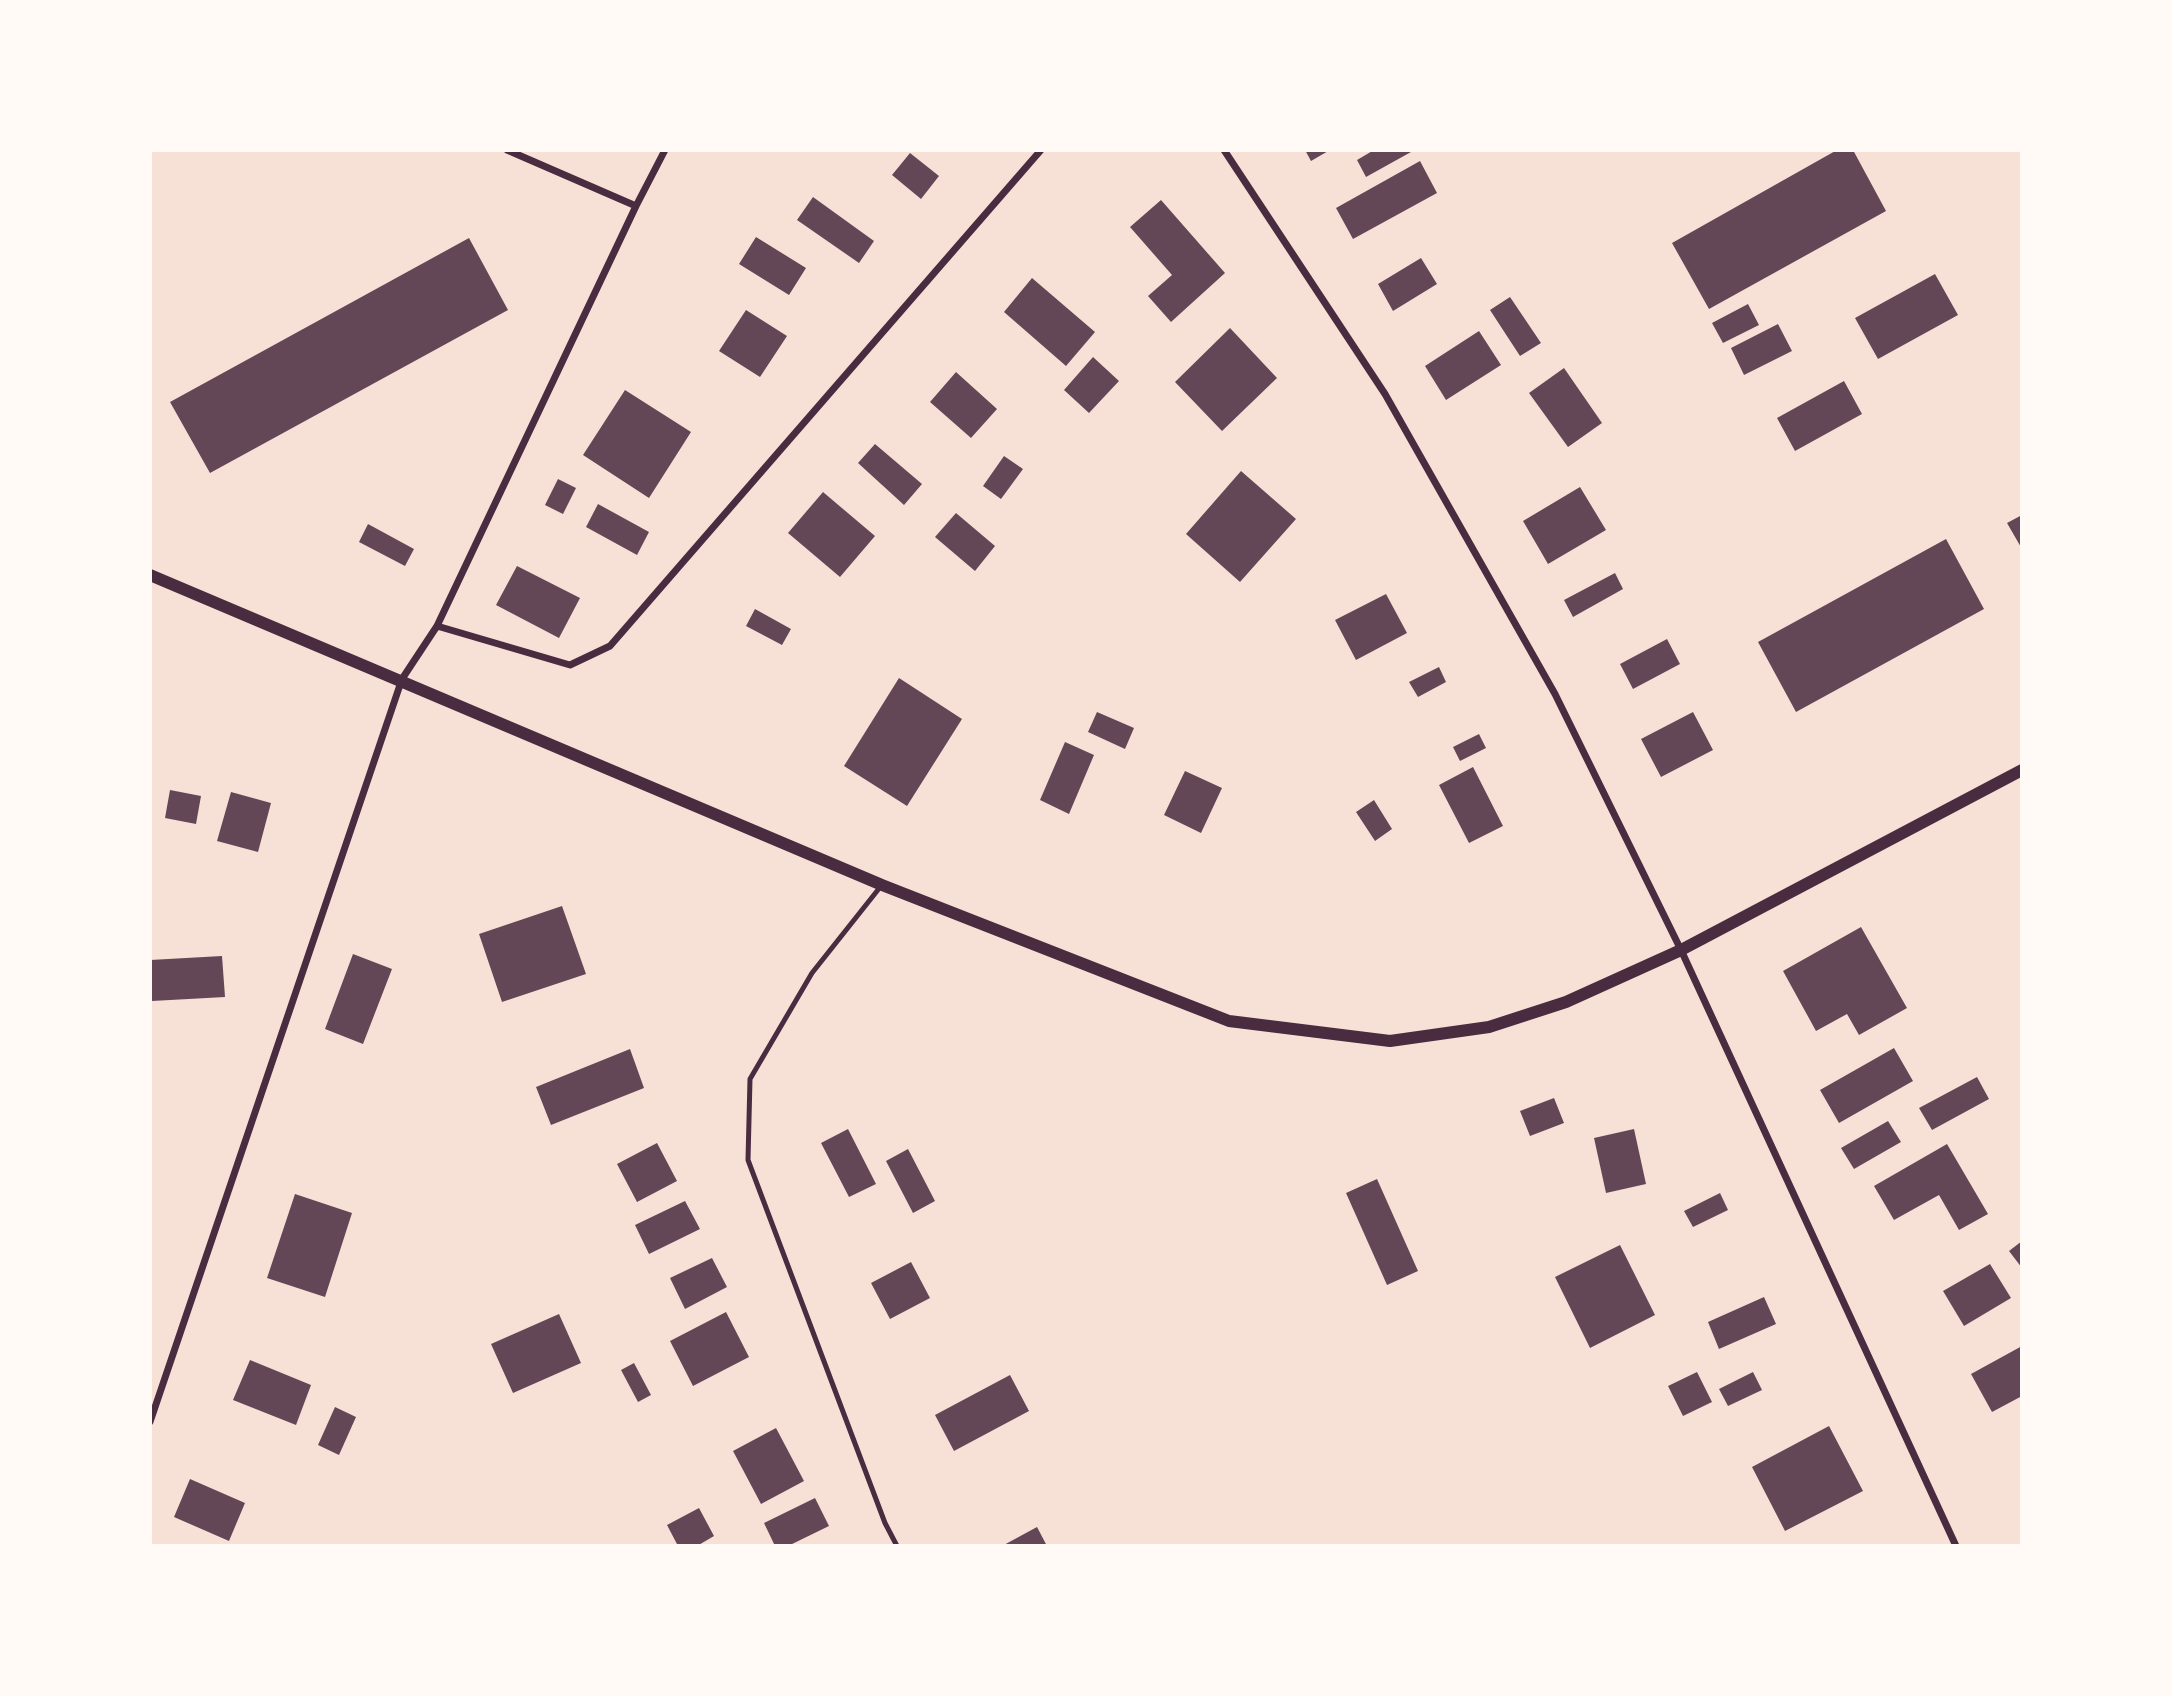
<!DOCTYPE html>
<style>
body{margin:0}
#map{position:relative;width:2172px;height:1696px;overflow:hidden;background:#f7e1d7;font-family:"Noto Sans",sans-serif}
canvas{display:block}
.frame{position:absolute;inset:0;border:152px solid #fffaf5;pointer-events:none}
</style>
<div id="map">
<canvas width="2172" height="1696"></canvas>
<div class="frame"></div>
</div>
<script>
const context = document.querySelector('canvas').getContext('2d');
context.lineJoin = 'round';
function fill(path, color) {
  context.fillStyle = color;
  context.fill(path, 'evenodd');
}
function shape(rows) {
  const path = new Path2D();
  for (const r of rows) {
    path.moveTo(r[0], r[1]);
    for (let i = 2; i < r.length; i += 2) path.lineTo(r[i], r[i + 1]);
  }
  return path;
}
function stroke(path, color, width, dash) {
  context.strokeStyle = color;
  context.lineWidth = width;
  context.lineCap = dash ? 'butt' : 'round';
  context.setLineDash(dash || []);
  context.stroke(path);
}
fill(shape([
 [1305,150,1330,150,1311,161],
 [1374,150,1410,150,1411,152,1366,177,1357,160],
 [1837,150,1853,150,1886,211,1709,309,1672,243],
 [910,153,939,176,921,199,892,175],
 [1420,161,1437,193,1353,239,1336,208],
 [813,197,874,241,859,263,797,220],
 [1161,200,1225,273,1171,322,1148,296,1172,275,1130,227],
 [756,237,806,268,789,295,739,264],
 [469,238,508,310,210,473,170,402],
 [1421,258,1437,284,1393,311,1378,284],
 [1935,274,1958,315,1878,359,1855,318],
 [1032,278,1095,332,1066,366,1004,312],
 [1510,297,1541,343,1520,356,1490,310],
 [1748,304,1759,325,1723,343,1712,323],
 [746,310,787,336,760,377,719,351],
 [1778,324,1792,351,1744,375,1731,348],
 [1230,328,1277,378,1222,431,1175,382],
 [1479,331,1501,365,1446,400,1425,366],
 [1093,357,1119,381,1089,413,1064,390],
 [1564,368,1602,423,1568,447,1529,393],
 [956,372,997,409,971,438,930,402],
 [1844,381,1862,414,1795,451,1777,418],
 [625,390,691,432,649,498,583,455],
 [875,444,922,484,904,505,858,463],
 [1004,456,1023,469,1001,499,983,486],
 [1241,471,1296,519,1240,582,1186,534],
 [558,479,576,488,563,514,545,505],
 [1580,487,1606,530,1548,564,1523,521],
 [823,492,875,536,840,577,788,533],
 [598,504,649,532,637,555,586,527],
 [956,513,995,546,975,571,935,537],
 [2022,515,2022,549,2007,523],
 [368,524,414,549,405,566,359,542],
 [1946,539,1984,609,1796,712,1758,642],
 [517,566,580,598,559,638,496,605],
 [1615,573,1623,589,1573,617,1564,600],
 [1386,594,1407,633,1356,660,1335,620],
 [755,609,791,629,782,645,746,626],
 [1667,639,1680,664,1633,689,1620,664],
 [1439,667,1446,682,1418,697,1409,682],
 [899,678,962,719,907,806,844,766],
 [1097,712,1134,728,1125,749,1088,732],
 [1693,712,1713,750,1661,777,1641,739],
 [1479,734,1486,748,1460,761,1453,747],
 [1065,742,1094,755,1069,814,1040,800],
 [1473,767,1503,826,1469,843,1439,785],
 [1185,771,1222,788,1201,833,1164,815],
 [170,790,201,796,196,824,165,818],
 [231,792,271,803,258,852,217,841],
 [1374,800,1392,829,1375,841,1356,812],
 [562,906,586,974,502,1002,479,934],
 [1861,927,1907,1008,1859,1035,1847,1014,1816,1031,1783,971],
 [353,954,392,969,363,1044,325,1029],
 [222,956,225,997,152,1001,150,960],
 [1894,1048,1913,1081,1839,1123,1820,1090],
 [630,1049,644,1088,551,1125,536,1087],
 [1977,1077,1989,1099,1932,1130,1919,1108],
 [1554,1098,1564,1123,1530,1136,1520,1111],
 [1888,1121,1901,1142,1854,1169,1841,1148],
 [848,1129,876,1184,849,1197,821,1143],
 [1634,1129,1646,1184,1606,1193,1594,1138],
 [657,1143,677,1181,637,1202,617,1164],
 [1947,1144,1988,1214,1959,1230,1939,1195,1894,1220,1874,1186],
 [908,1149,935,1201,913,1213,886,1161],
 [1377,1179,1418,1271,1387,1285,1346,1193],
 [1720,1193,1728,1210,1693,1227,1684,1211],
 [295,1194,352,1213,325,1297,267,1278],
 [685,1201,700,1229,649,1254,635,1225],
 [2022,1241,2022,1268,2009,1251],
 [1620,1245,1655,1315,1590,1348,1555,1277],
 [712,1258,727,1287,685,1309,670,1278],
 [911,1262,930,1298,890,1319,871,1283],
 [1990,1264,2011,1298,1964,1326,1943,1291],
 [1764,1297,1776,1324,1719,1349,1708,1322],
 [726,1312,749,1357,693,1386,670,1341],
 [559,1314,581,1363,513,1393,491,1344],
 [2022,1346,2022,1396,1992,1412,1971,1374],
 [250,1360,311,1385,296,1425,233,1400],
 [634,1363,651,1395,638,1402,621,1370],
 [1697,1372,1712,1402,1683,1416,1668,1386],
 [1753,1372,1762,1390,1728,1406,1719,1389],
 [1010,1375,1029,1411,954,1451,935,1415],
 [335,1407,356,1417,339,1455,318,1445],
 [1829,1426,1863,1491,1785,1531,1752,1467],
 [776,1428,804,1481,761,1504,733,1451],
 [190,1479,245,1503,229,1541,174,1517],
 [815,1498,829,1526,788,1546,775,1546,764,1523],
 [699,1508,714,1536,697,1546,678,1546,667,1525],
 [1037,1527,1047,1546,1002,1546]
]), '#644757');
stroke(shape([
 [881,886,812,973,750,1079,748,1160,885,1523,897,1546]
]), '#4a2c40', 5);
stroke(shape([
 [507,150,636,206],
 [1224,150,1385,394,1555,694,1681,950,1956,1546],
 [437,626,570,665,610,646,1041,150],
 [150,1422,402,679,437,626,636,206,665,150]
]), '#4a2c40', 7);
stroke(shape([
 [150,575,882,885,1229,1021,1390,1041,1489,1027,1566,1002,1681,950,2022,770]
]), '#4a2c40', 12);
</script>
